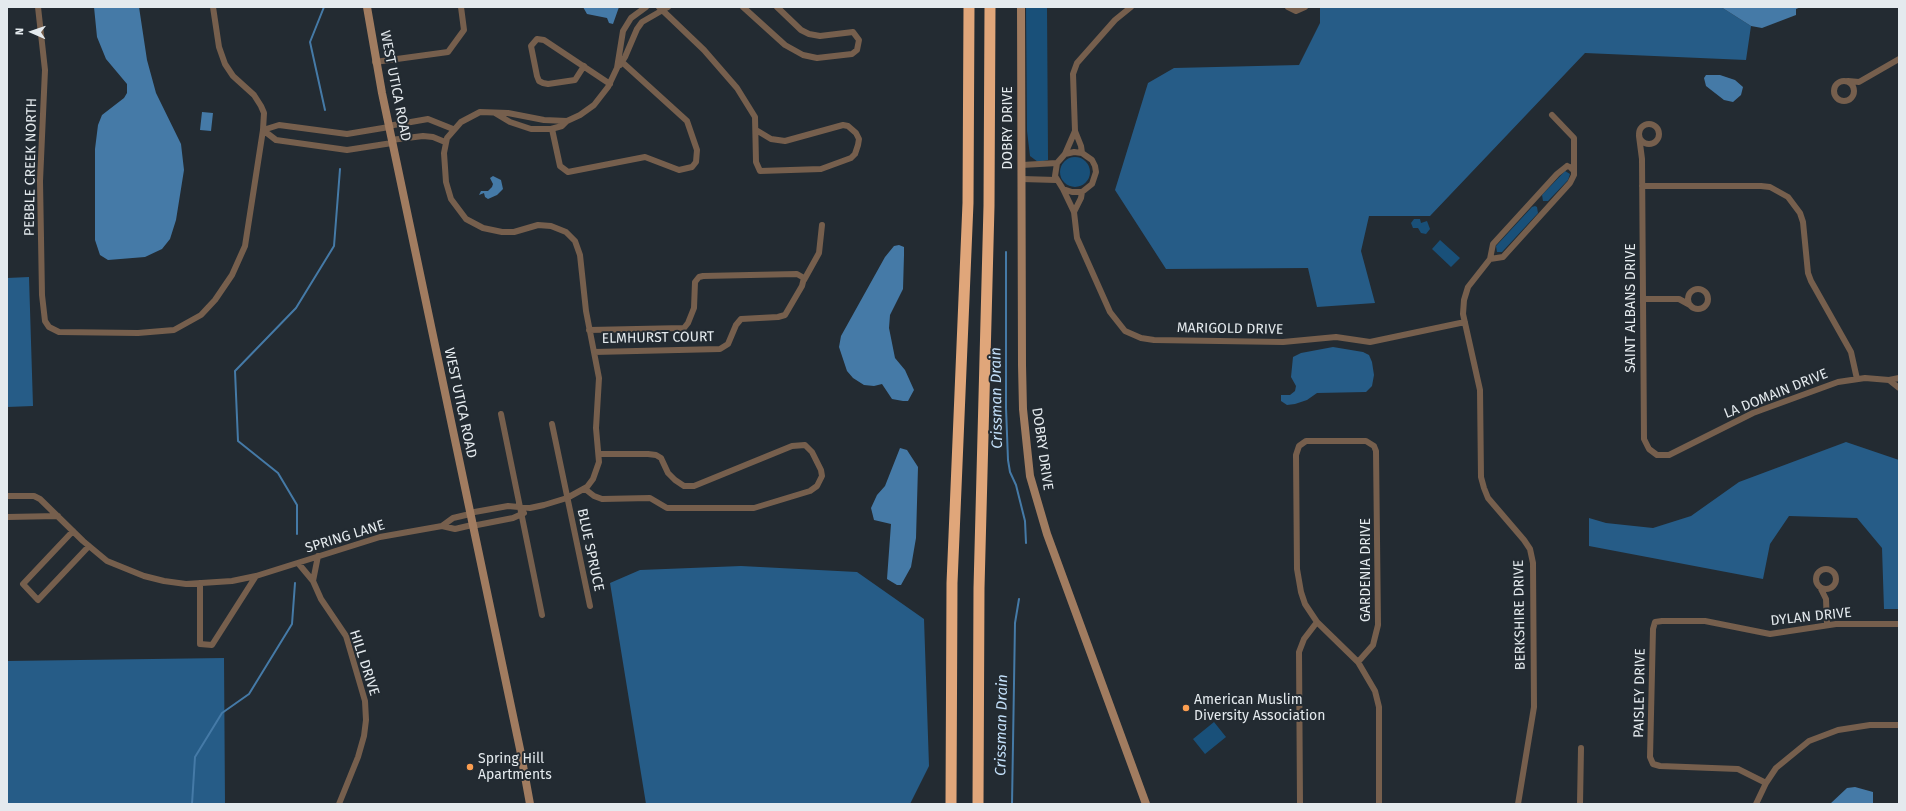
<!DOCTYPE html>
<style>
body{margin:0}
#map{position:relative;width:1906px;height:811px;overflow:hidden;background:#232b32;font-family:"Fira Sans",sans-serif}
canvas{display:block}
.frame{position:absolute;inset:0;border:8px solid #e4eaee;pointer-events:none}
.north{position:absolute;left:12px;top:12px;width:40px;height:40px;-webkit-text-stroke:3px #232b32;paint-order:stroke;rotate:272deg;font-size:11px;font-weight:700;line-height:16px;text-align:center;color:#e4eaee}
.north::after{content:'';display:block;margin:auto;width:14px;height:18px;background:#e4eaee;clip-path:polygon(50% 0,100% 100%,50% 72%,0 100%)}
</style>
<div id="map">
<canvas width="1906" height="811"></canvas>
<div class="frame"></div>
<div class="north">N</div>
</div>
<script>
const context = document.querySelector('canvas').getContext('2d');
context.lineJoin = 'round';
function fill(path, color) {
  context.fillStyle = color;
  context.fill(path, 'evenodd');
}
function shape(rows) {
  const path = new Path2D();
  for (const r of rows) {
    if (r.length === 3) {
      path.moveTo(r[0] + r[2], r[1]);
      path.arc(r[0], r[1], r[2], 0, 2 * Math.PI);
      continue;
    }
    path.moveTo(r[0], r[1]);
    for (let i = 2; i < r.length; i += 2) path.lineTo(r[i], r[i + 1]);
  }
  return path;
}
function stroke(path, color, width, dash) {
  context.strokeStyle = color;
  context.lineWidth = width;
  context.lineCap = dash ? 'butt' : 'round';
  context.setLineDash(dash || []);
  context.stroke(path);
}
function write(font, color, halo, rows, align = 'center') {
  context.font = font + ' "Fira Sans",sans-serif';
  context.lineWidth = 4;
  context.setLineDash([]);
  context.textBaseline = 'middle';
  context.strokeStyle = halo;
  context.fillStyle = color;
  for (const [text, x, y, turn = 0] of rows) {
    context.save();
    context.translate(x, y);
    context.rotate((+turn || 0) * Math.PI / 180);
    context.textAlign = isNaN(turn) ? turn : align;
    if (halo) context.strokeText(text, 0, 0);
    context.fillText(text, 0, 0);
    context.restore();
  }
}
fill(shape([
 [1026,7,1047,7,1048,156,1048,160,1038,162,1030,156,1027,131],
 [1075,172,15],
 [1565,171,1570,174,1568,180,1548,201,1543,201,1542,195],
 [1535,206,1537,207,1538,213,1502,252,1497,252,1496,246,1532,207],
 [1414,219,1420,219,1421,223,1427,221,1430,229,1426,234,1421,233,1418,228,1413,228,1411,223],
 [1440,240,1460,258,1451,267,1432,249],
 [1214,722,1226,737,1205,754,1193,739]
]), '#195079');
fill(shape([
 [1320,7,1721,7,1751,26,1746,60,1585,53,1430,216,1369,216,1361,251,1375,303,1317,307,1308,268,1166,269,1115,190,1148,83,1174,68,1299,65,1320,23],
 [29,277,33,406,7,407,7,278],
 [1333,347,1363,352,1369,355,1372,362,1374,375,1372,386,1366,392,1317,393,1307,400,1295,404,1287,405,1281,401,1281,395,1290,395,1295,391,1296,386,1291,377,1293,357,1301,353],
 [1846,442,1899,460,1899,609,1884,609,1882,548,1857,518,1789,516,1770,544,1763,579,1589,546,1589,518,1606,523,1653,528,1691,516,1739,482],
 [741,566,857,572,924,619,929,766,910,804,646,804,610,583,640,570],
 [224,658,225,804,7,804,7,661]
]), '#265c87');
fill(shape([
 [94,7,139,7,147,60,156,93,181,144,184,170,176,220,170,239,162,249,145,257,108,260,100,255,95,240,95,149,98,125,102,115,124,98,127,93,127,84,106,59,97,37],
 [583,7,619,7,613,24,609,23,607,18,587,14],
 [1721,7,1801,7,1796,9,1796,15,1762,28,1751,26],
 [1706,75,1720,75,1735,80,1743,87,1741,95,1733,102,1724,100,1706,86,1704,78],
 [202,112,213,113,211,131,200,130],
 [493,176,501,180,503,189,497,195,488,199,485,197,484,193,479,195,481,191,488,191,492,187,493,184,490,178],
 [899,245,904,247,904,255,903,289,890,315,889,328,895,358,905,370,914,390,908,401,903,401,892,399,882,384,874,386,864,385,853,378,847,371,839,347,841,336,885,257,894,246],
 [900,448,907,450,918,467,916,538,911,567,901,585,897,585,887,579,891,524,874,520,871,508,877,495,885,486],
 [1855,787,1873,792,1873,804,1830,804,1847,788]
]), '#457aa7');
stroke(shape([
 [324,7,310,42,325,110],
 [1006,252,1006,408,1008,460,1010,472,1016,485,1025,521,1026,543],
 [297,534,297,505,278,473,238,441,235,371,296,308,334,246,340,169],
 [192,804,195,757,222,713,249,694,292,624,295,583],
 [1012,804,1015,623,1019,599]
]), '#457aa7', 2);
stroke(shape([
 [38,7,45,70,40,181,42,295,45,321,49,327,59,332,138,333,174,330,201,315,215,300,232,275,245,246,263,130,264,113,261,106,254,95,233,76,225,64,219,47,213,7],
 [659,7,704,50,737,88,755,117,756,162,760,171,821,169,851,158,855,154,858,145,859,139,856,133,848,126,843,125,785,141,771,139,756,130],
 [743,7,785,45,803,55,817,58,852,54,857,50,859,40,853,32,820,36,809,34,801,30,777,7],
 [1288,7,1296,11,1305,7],
 [375,62,448,52,464,30,461,7],
 [620,65,625,57,637,29,642,22,668,7],
 [584,66,575,80,548,84,543,83,539,81,537,76,531,46,537,39,544,40,610,84],
 [1844,91,10],
 [1848,81,1859,82,1899,59],
 [495,113,510,122,531,129,551,129,562,126,567,121],
 [1552,115,1574,138,1574,172],
 [1649,134,10],
 [388,126,428,119,453,129],
 [389,127,347,134,279,125,263,130,276,140,347,150,392,143],
 [552,129,560,166,568,172,645,157,679,170,692,167,696,162,697,150,687,121,622,62],
 [1075,131,1081,146,1082,153],
 [1639,136,1642,159,1644,439,1649,449,1657,455,1669,455,1753,413,1838,382,1865,378,1889,380],
 [391,140,423,136,433,137,445,142],
 [1065,154,1074,152,1082,153,1092,160,1095,166,1096,172,1092,184,1082,192,1072,192,1063,189,1055,176,1057,163,1065,154,1075,131,1073,74,1077,63,1115,20,1131,7],
 [1022,165,1057,163],
 [1567,166,1570,167,1574,171,1574,175,1570,183,1503,257,1490,259,1493,244,1557,174,1567,166],
 [1022,179,1056,180],
 [1642,186,1761,186,1770,187,1788,197,1800,213,1803,222,1808,273,1811,281,1851,352,1857,379],
 [1063,189,1074,212,1077,238,1110,312,1125,331,1141,338,1154,340,1283,342,1336,337,1370,342,1465,322],
 [1074,212,1081,198,1082,192],
 [1490,259,1468,287,1464,300,1463,314,1480,390,1481,477,1484,488,1488,498,1524,540,1530,549,1533,563,1534,707,1518,804],
 [804,280,819,253,822,225],
 [1698,299,10],
 [1643,299,1679,299,1690,305],
 [589,330,684,328,688,323,694,308,695,282,699,277,703,276,797,274,804,278,802,286,785,315,778,317,741,319,736,325,728,344,720,349,594,352],
 [1899,378,1889,380,1899,388],
 [501,414,542,615],
 [552,424,590,606],
 [585,489,594,496,602,499,650,498,667,508,754,508,810,491,817,486,822,476,821,470,812,452,805,445,792,446,694,486,684,486,675,480,668,473,661,458,656,455,648,454,599,454],
 [7,496,34,496,40,499,83,541,107,561,144,576,164,581,186,584,232,581,256,576],
 [469,513,508,506,530,508,544,505,567,498,587,487,593,479,599,462,596,428,599,378,586,311,580,255,575,241,566,232,551,226,538,225,514,232,502,232,483,228,466,219,451,199,446,182,444,153,447,138,461,122,480,112,508,113,544,120,567,121,580,115,594,105,608,87,617,68,623,31,631,18,646,7],
 [470,514,453,518,442,526,455,529,472,525],
 [7,517,58,516],
 [472,526,513,518,524,513],
 [73,531,23,584,38,600,89,546],
 [298,563,313,581,318,556],
 [1826,579,10],
 [313,581,321,599,346,636,365,701,366,720,364,736,358,757,339,804],
 [200,583,200,644,212,645,256,576,380,537,442,526],
 [1820,587,1826,599,1827,624],
 [1317,622,1358,662],
 [1766,783,1738,769,1660,766,1653,764,1650,757,1653,629,1655,622,1662,621,1705,621,1770,634,1836,624,1899,624],
 [1300,804,1299,652,1304,639,1317,622,1305,604,1301,592,1297,569,1296,455,1299,446,1306,441,1366,441,1374,446,1376,451,1378,625,1373,645,1358,662,1375,691,1379,707,1379,804],
 [1580,804,1581,748],
 [1756,804,1766,783,1776,768,1809,741,1838,730,1870,725,1899,725]
]), '#765f4d', 6);
stroke(shape([
 [367,7,382,93,520,749,530,804],
 [1021,7,1022,365,1023,409,1030,476,1047,534,1146,804]
]), '#a17c60', 8);
stroke(shape([
 [951,804,952,583,968,203,969,7],
 [978,804,979,588,989,206,990,7]
]), '#e0a67a', 11);
for (const [x, y, r, color] of [
 [1186,708,4,"#fb9e50"],
 [470,767,4,"#fb9e50"]
]) {
  const dot = new Path2D();
  dot.arc(x, y, r, 0, 2 * Math.PI);
  context.fillStyle = color;
  context.fill(dot);
  stroke(dot, '#232b32', 1.5);
}
write('14px', '#e4eaee', '#232b32', [
 ["WEST UTICA ROAD",395,86,79],
 ["DOBRY DRIVE",1008,128,-90],
 ["PEBBLE CREEK NORTH",31,167,-89],
 ["SAINT ALBANS DRIVE",1631,308,-90],
 ["MARIGOLD DRIVE",1230,329,1],
 ["ELMHURST COURT",658,338,-1],
 ["LA DOMAIN DRIVE",1776,394,-22],
 ["WEST UTICA ROAD",460,403,78],
 ["DOBRY DRIVE",1042,449,82],
 ["SPRING LANE",345,537,-17],
 ["BLUE SPRUCE",590,550,78],
 ["GARDENIA DRIVE",1366,570,-90],
 ["BERKSHIRE DRIVE",1520,615,-91],
 ["DYLAN DRIVE",1811,617,-6],
 ["HILL DRIVE",364,663,72],
 ["PAISLEY DRIVE",1640,693,-89]
]);
write('14px', '#e4eaee', '#232b32', [
 ["American Muslim",1194,700],
 ["Diversity Association",1194,716],
 ["Spring Hill",478,759],
 ["Apartments",478,775]
], 'left');
write('italic 15px', '#c2dff9', '#232b32', [
 ["Crissman Drain",997,398,-91],
 ["Crissman Drain",1002,725,-89]
]);
</script>
